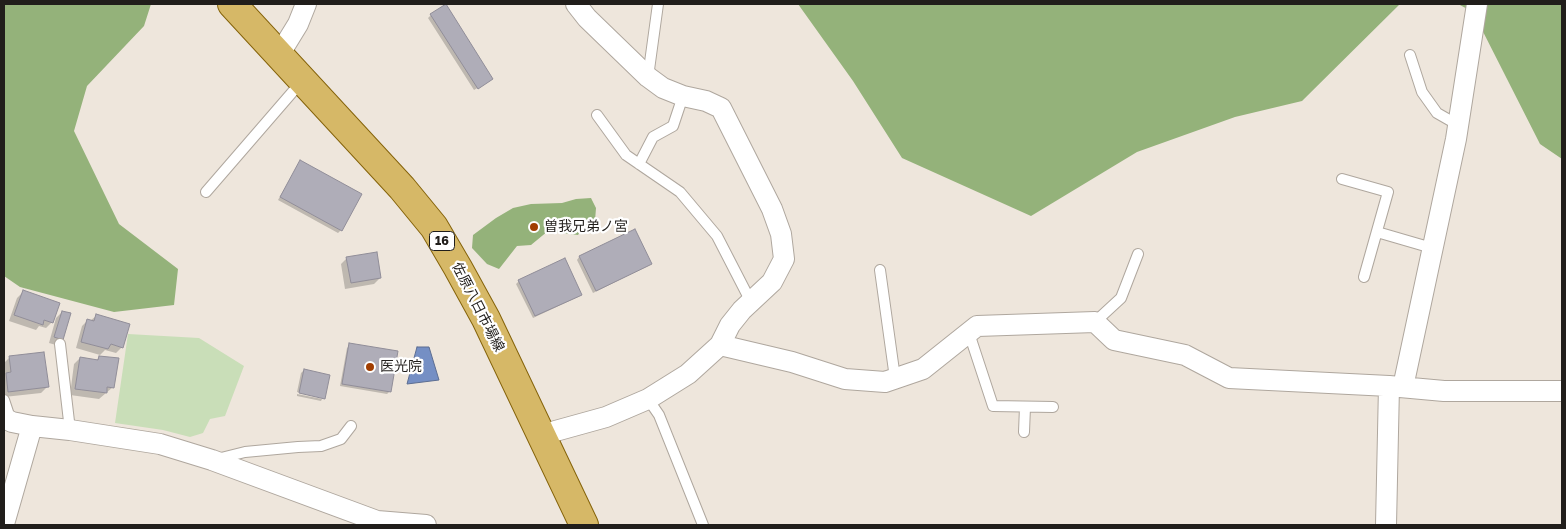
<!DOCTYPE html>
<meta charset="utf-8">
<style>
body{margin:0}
#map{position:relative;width:1566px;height:529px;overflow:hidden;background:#eee6dc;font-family:"Golos Text",sans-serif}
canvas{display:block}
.frame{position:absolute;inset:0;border:5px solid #211e1b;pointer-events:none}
</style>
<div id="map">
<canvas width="1566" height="529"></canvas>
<div class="frame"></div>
</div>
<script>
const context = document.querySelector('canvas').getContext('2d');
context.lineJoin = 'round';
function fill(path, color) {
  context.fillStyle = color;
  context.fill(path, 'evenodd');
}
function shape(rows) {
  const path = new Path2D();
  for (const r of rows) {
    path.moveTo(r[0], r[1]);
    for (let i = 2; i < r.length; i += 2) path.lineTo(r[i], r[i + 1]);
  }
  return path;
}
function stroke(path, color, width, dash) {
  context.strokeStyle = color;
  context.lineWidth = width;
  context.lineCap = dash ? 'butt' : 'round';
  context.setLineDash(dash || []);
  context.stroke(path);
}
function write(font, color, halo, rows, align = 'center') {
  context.font = font + ' "Golos Text","Noto Sans JP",sans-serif';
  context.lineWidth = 4.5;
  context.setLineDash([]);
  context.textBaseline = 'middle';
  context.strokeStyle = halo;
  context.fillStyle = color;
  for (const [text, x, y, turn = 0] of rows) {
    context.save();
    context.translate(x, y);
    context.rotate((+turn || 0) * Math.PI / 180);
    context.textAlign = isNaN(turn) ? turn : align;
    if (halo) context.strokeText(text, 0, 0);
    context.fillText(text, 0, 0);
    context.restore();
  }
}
fill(shape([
 [128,334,199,338,244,366,225,416,210,419,203,433,190,437,163,430,115,423]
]), '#c9deb8');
fill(shape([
 [4,4,151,4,144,26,87,86,74,131,119,224,178,269,174,305,114,312,20,287,4,276],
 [798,4,1400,4,1302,101,1235,117,1137,152,1031,216,902,158,853,81],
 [1458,4,1562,4,1562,159,1540,144,1473,12],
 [591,198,596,208,595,221,582,229,578,235,548,231,531,245,517,246,499,269,487,264,472,248,473,235,496,218,513,208,531,204,562,203,576,199]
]), '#94b27a');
const water = shape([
 [417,347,429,347,439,380,407,384,417,347]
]);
fill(water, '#758fc4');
stroke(water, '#5c6d91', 1);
fill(shape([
 [431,15,489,81,474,90,428,18],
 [300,162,341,230,338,233,278,200],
 [635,230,650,264,648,266,593,293,577,260,579,257],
 [347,258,380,278,374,284,345,289,341,264],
 [519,281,581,295,578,297,533,318,516,284],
 [23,292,52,322,46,328,39,326,36,330,9,321,17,298],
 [62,312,62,340,56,345,49,343,56,318],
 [96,316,122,347,116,353,105,350,100,355,76,348,82,326,88,320,90,321],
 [350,345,390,391,387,394,340,386,347,348],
 [10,357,47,387,41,393,4,397,4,377,5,375,4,363],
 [99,357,113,387,99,399,70,395,74,364,80,358,96,361],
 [304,370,324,397,297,392,301,373],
 [297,394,322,399,321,401,297,396]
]), '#0003');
const building = shape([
 [446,4,493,79,478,89,430,14,446,4],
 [300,160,362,194,342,231,280,197,300,160],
 [635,229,652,264,596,291,579,256,635,229],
 [377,252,381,278,351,283,346,257,377,252],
 [565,258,582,295,535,316,518,280,565,258],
 [23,290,60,303,53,323,44,320,43,325,14,315,23,290],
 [62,311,71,313,63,340,54,337,62,311],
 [96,314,130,324,123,348,111,344,108,349,81,342,87,319,94,321,96,314],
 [349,343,398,351,391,392,342,384,349,343],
 [44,352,49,387,8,392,6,373,11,372,9,356,44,352],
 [99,356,119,358,114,388,107,387,107,393,75,389,80,357,98,360,99,356],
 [304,369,330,375,325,399,299,393,304,369]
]);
fill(building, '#afadb8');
stroke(building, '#908d98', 1);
const lane = shape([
 [1410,55,1422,92,1437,113,1458,125],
 [648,77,658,4],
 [597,115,626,155,680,192,717,236,751,302],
 [639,164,653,137,673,126,683,96],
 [1342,179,1388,192,1364,277],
 [206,192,302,81],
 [1377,232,1432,248],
 [880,270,895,378],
 [1095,322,1121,298,1138,254],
 [969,333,993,406,1053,407],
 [60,344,70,430],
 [648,399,659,415,703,525],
 [4,400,11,421],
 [1024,432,1025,407],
 [217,459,245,452,298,447,321,446,341,439,351,426]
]);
const street = shape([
 [576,4,587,18,648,77,663,88,683,96,706,101,721,108,772,209,781,234,784,259,772,282,742,310,730,325,720,345],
 [279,55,298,24,306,4],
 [1403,387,1456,139,1477,4],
 [4,418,12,422,32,426],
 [541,435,606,417,648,399,688,374,720,345,792,362,845,379,885,382,923,369,977,326,1095,322,1114,340,1185,355,1229,378,1389,386,1444,391,1562,391],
 [4,524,32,426,70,430,160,444,212,460,377,521,426,525],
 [1386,525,1389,386]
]);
const primary = shape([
 [232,4,402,188,434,227,458,268,486,319,584,525]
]);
stroke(lane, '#afa79e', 12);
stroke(street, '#afa79e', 22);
stroke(primary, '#85630a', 30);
stroke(lane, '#fff', 10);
stroke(street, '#fff', 20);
stroke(primary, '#d6b867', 28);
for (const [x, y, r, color] of [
 [534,227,5,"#a13e01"],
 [370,367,5,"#a13e01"]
]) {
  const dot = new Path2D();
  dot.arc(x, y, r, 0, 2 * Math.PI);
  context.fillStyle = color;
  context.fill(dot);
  stroke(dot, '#fff', 2);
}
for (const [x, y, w] of [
 [442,241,25]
]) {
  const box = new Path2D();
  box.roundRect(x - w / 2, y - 9.5, w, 19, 4);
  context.fillStyle = '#fff';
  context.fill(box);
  stroke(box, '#211e1b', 1);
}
write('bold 12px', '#211e1b', null, [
 ["16",442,241]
]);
write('14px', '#211e1b', '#fff', [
 ["曽我兄弟ノ宮",544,227],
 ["医光院",380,367]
], 'left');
write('14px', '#211e1b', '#fff', [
 ["佐原八日市場線",478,307,63]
]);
</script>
